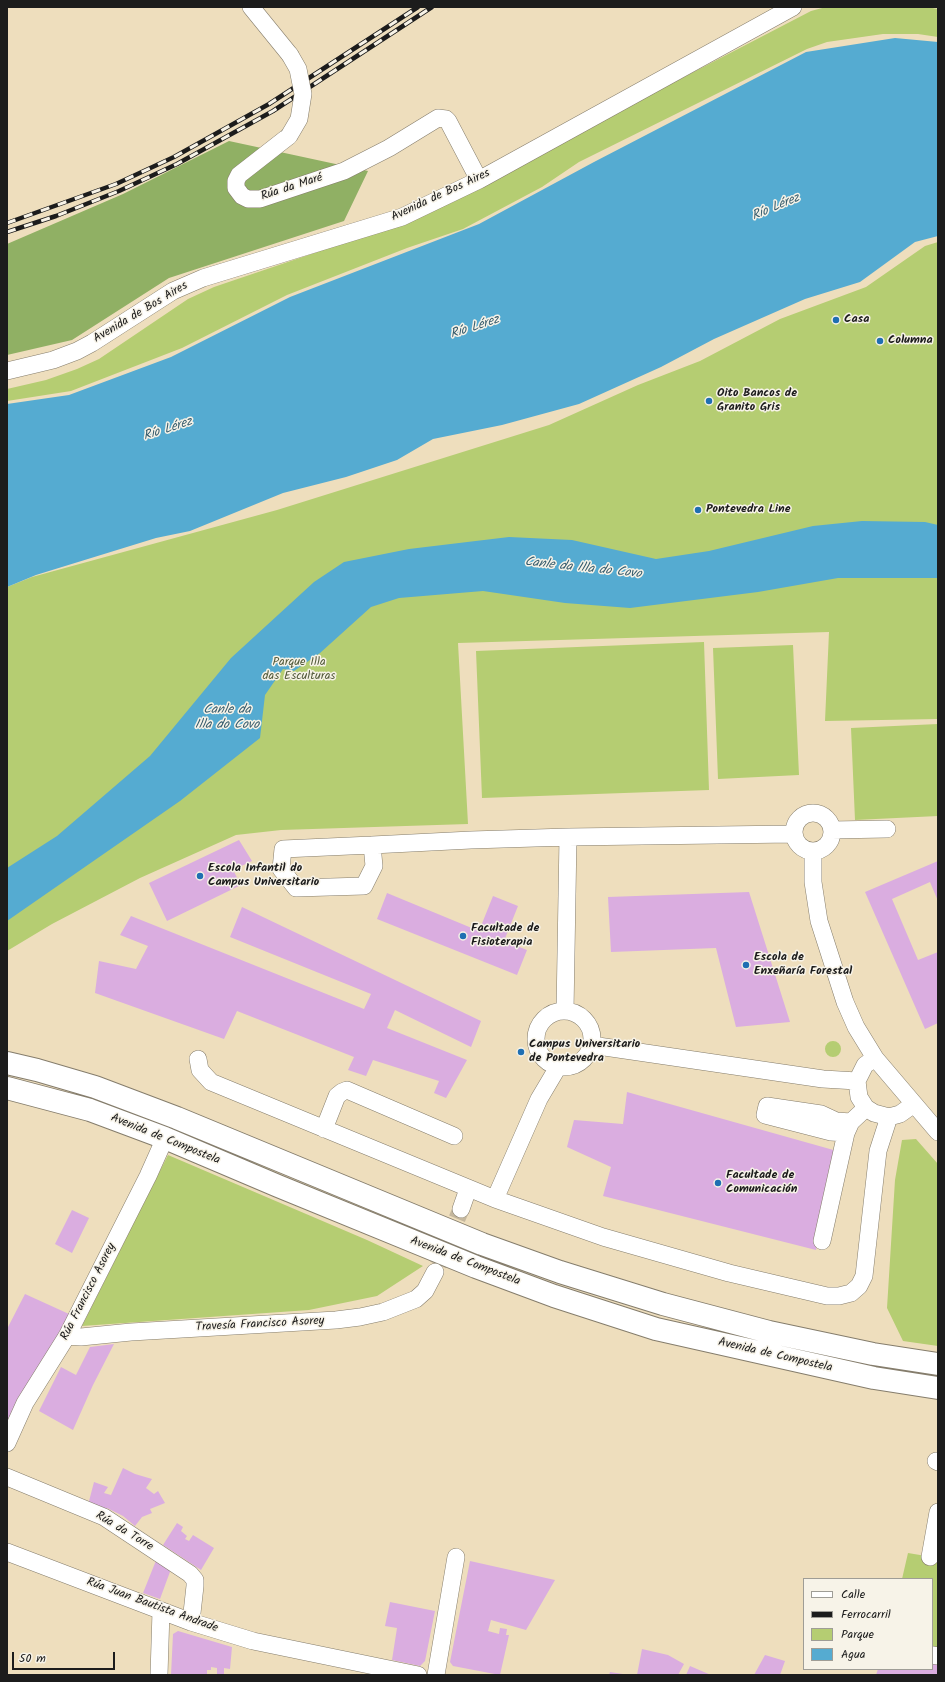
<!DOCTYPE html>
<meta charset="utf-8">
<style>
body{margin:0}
#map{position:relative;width:945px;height:1682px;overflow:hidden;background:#eedebd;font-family:Kalam,sans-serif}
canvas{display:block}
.frame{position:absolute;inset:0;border:8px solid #1c1c1c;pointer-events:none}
.legend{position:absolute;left:803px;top:1578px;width:130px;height:92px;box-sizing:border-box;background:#f7f3e8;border:1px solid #9f9d96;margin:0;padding:5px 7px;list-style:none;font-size:12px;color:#1c1c1c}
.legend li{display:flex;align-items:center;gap:8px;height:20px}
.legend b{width:20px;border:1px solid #9f9d96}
.scale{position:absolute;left:12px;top:1652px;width:103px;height:18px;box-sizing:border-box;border:2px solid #1c1c1c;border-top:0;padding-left:5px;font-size:12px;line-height:14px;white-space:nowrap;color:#1c1c1c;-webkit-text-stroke:3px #f7f3e8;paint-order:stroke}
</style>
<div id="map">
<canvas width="945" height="1682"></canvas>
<div class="frame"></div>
<ul class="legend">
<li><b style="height:5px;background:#fff"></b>Calle</li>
<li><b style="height:5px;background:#1c1c1c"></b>Ferrocarril</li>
<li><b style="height:11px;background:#b5cd72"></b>Parque</li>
<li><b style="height:11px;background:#55abd1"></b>Agua</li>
</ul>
<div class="scale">50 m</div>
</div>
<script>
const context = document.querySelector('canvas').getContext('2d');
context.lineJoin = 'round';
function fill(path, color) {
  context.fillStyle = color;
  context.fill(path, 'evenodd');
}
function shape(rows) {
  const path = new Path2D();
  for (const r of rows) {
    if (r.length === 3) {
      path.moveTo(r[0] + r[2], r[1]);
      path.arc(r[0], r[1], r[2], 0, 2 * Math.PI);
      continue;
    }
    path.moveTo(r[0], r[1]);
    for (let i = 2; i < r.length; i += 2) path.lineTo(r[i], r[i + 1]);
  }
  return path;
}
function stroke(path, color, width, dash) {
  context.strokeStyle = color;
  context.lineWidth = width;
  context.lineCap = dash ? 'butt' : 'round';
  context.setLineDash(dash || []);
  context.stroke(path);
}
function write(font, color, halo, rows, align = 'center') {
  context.font = font + ' Kalam,sans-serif';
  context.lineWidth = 3;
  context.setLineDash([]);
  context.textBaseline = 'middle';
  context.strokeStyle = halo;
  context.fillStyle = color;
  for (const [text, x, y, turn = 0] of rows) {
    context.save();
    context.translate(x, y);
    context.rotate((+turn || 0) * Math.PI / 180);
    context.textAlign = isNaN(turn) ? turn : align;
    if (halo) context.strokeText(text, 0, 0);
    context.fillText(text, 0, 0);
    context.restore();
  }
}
fill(shape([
 [826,7,927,7,938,9,938,37,918,34,883,34,827,42,807,49,579,162,542,187,463,229,407,248,287,295,182,348,71,391,7,401,7,389,46,380,77,369,99,359,188,299,214,287,403,223,811,11],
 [938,242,938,719,825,721,829,632,458,643,468,824,281,830,236,835,140,878,52,924,7,951,7,587,32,577,277,510,549,425,638,385,700,361,780,319,866,287,925,246],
 [704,642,709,790,482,798,476,651],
 [793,645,799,775,718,779,713,648],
 [938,724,938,816,855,820,851,728],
 [833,1049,8],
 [916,1139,938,1164,938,1346,903,1341,887,1308,895,1180,902,1140],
 [168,1155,367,1240,423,1266,377,1296,309,1310,82,1326],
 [908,1553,938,1558,938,1656,932,1655,932,1579,902,1579]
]), '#b5cd72');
fill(shape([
 [229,141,368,171,344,221,169,278,72,340,7,355,7,244,123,194]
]), '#90b064');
fill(shape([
 [895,38,938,42,938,236,915,242,860,282,805,299,714,339,661,367,579,404,502,425,433,439,397,460,346,477,283,493,190,531,156,538,36,575,7,587,7,404,69,395,171,357,290,297,479,224,594,162,806,52],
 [862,521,925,522,938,525,938,578,838,578,758,592,630,608,565,603,483,591,399,598,371,607,320,653,294,671,283,669,265,695,260,738,180,801,7,921,7,868,57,836,150,756,231,658,314,582,344,562,409,549,509,537,572,540,656,559,709,551,813,526]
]), '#55abd1');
fill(shape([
 [239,840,252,861,233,870,241,885,167,921,149,883],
 [938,861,938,901,930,882,892,899,918,960,938,952,938,1023,925,1029,865,892],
 [749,892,790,1022,736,1027,716,948,611,952,608,897],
 [387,893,479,931,493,896,518,906,504,941,527,950,517,975,377,919],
 [242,907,481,1021,471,1047,395,1010,387,1028,467,1060,446,1098,434,1093,439,1081,373,1060,366,1076,348,1070,354,1057,237,1011,224,1039,95,993,99,961,136,969,148,946,120,935,131,916,364,1009,371,994,230,937],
 [627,1092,837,1151,816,1250,603,1196,611,1167,567,1147,574,1120,623,1124],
 [72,1210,89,1218,72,1253,55,1244],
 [25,1294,69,1314,7,1432,7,1329],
 [114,1344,93,1385,73,1430,39,1411,61,1367,76,1375,90,1347],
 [123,1468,135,1474,152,1479,146,1488,154,1494,158,1491,165,1503,150,1509,152,1513,142,1517,135,1526,123,1516,107,1508,106,1511,88,1505,94,1482,108,1487,104,1493,111,1495],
 [177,1523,183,1527,181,1531,187,1536,185,1539,189,1541,193,1535,214,1548,201,1570,163,1545],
 [157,1558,171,1569,160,1599,143,1593],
 [470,1561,555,1580,526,1630,491,1620,488,1631,499,1634,500,1628,507,1629,506,1635,509,1635,500,1675,453,1666,450,1662],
 [390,1602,435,1611,425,1661,420,1666,392,1660,397,1628,385,1626],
 [178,1631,232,1647,230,1669,224,1668,224,1675,217,1675,217,1668,211,1667,211,1670,207,1670,207,1675,171,1675,173,1634],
 [642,1649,668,1655,684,1664,678,1675,637,1675],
 [765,1655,785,1661,780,1675,754,1675],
 [932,1662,938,1663,938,1675,876,1675,878,1669,932,1669],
 [690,1666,711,1675,686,1675],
 [610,1672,623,1674,623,1675,609,1675]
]), '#daade0');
stroke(shape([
 [438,1265,461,1209]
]), '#c4b79d', 17, [17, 8]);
const minor = shape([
 [251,7,290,55],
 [289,136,239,175,236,181,236,188,242,196,248,199,260,199,344,171,389,148,438,118,446,119,448,121,479,180],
 [7,371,53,360,77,351,92,343,173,291,203,278,402,217,479,180,793,7],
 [813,832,19],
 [832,830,887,829],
 [372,845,374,866,364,886,296,888,281,869,283,849,372,845,471,840,568,837,793,834],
 [813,851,813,882,819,921,845,1002,856,1027,875,1058,938,1132],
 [564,1039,28],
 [565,1011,568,837],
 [591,1045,823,1079,857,1081],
 [875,1058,865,1065,857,1081,859,1097,866,1108,874,1113,889,1117,900,1114,914,1104],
 [198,1059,200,1070,211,1082,495,1199,603,1237,729,1273,827,1296,839,1296,851,1293,859,1286,864,1276,878,1151,889,1117],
 [324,1129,337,1096,342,1092,347,1090,454,1136],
 [846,1133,831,1132,765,1115,767,1106,821,1114,836,1121,851,1122],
 [495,1199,539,1099,558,1067],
 [461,1209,468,1189],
 [822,1241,846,1133,851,1122,866,1108],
 [67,1336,81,1337,131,1332,336,1320,360,1317,383,1312,416,1299,425,1291,435,1272],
 [7,1443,25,1403,67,1336,148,1176,165,1138],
 [936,1461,938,1462],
 [7,1477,104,1517,190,1574,195,1580,195,1586,191,1622],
 [7,1552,191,1622,253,1641,418,1675],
 [930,1557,938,1512],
 [932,1655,938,1656],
 [159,1675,161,1611],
 [436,1675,456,1557]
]);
const highway = shape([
 [7,1063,37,1070,95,1087,177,1118,482,1244,560,1272,663,1304,769,1332,873,1354,938,1364],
 [7,1088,90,1110,165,1138,278,1186,476,1267,554,1296,656,1329,874,1378,938,1388]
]);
stroke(minor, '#857d6c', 18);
stroke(highway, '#857d6c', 24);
stroke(minor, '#fff', 17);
stroke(highway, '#fff', 22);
const rail = shape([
 [7,223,116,184,174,157,269,104,418,7],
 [7,232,56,216,119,191,177,164,273,111,432,7]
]);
stroke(rail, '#1c1c1c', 4.5);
stroke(rail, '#f7f3e8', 3, [9]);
const minorBridge = shape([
 [289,136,299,119,303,94,298,69,290,55]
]);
stroke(minorBridge, '#857d6c', 18, []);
stroke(minorBridge, '#fff', 17);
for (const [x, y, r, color] of [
 [836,320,4,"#1f6fb2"],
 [880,341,4,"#1f6fb2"],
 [709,401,4,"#1f6fb2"],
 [698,510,4,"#1f6fb2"],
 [200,876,4,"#1f6fb2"],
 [463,936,4,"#1f6fb2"],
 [746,965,4,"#1f6fb2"],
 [521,1052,4,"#1f6fb2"],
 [718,1183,4,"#1f6fb2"]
]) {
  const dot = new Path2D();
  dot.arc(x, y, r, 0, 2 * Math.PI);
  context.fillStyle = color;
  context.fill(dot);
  stroke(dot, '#f7f3e8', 1.5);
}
write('12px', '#1c1c1c', '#f7f3e8', [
 ["Rúa da Maré",292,188,-18],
 ["Avenida de Bos Aires",441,196,-25],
 ["Avenida de Bos Aires",141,313,-31],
 ["Avenida de Compostela",165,1140,22],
 ["Avenida de Compostela",465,1262,21],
 ["Rúa Francisco Asorey",89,1292,-63],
 ["Travesía Francisco Asorey",260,1325,-3],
 ["Avenida de Compostela",775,1356,13],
 ["Rúa da Torre",124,1532,31],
 ["Rúa Juan Bautista Andrade",152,1606,20]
]);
write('bold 12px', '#1c1c1c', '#f7f3e8', [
 ["Casa",844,320],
 ["Columna",888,341],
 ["Oito Bancos de",717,394],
 ["Granito Gris",717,408],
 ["Pontevedra Line",706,510],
 ["Escola Infantil do",208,869],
 ["Campus Universitario",208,883],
 ["Facultade de",471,929],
 ["Fisioterapia",471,943],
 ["Escola de",754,958],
 ["Enxeñaría Forestal",754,972],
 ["Campus Universitario",529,1045],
 ["de Pontevedra",529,1059],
 ["Facultade de",726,1176],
 ["Comunicación",726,1190]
], 'left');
write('12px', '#525a3a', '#f7f3e8', [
 ["Parque Illa",299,663],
 ["das Esculturas",299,677]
]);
write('italic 13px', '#365c6d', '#f7f3e8', [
 ["Río Lérez",776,208,-23],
 ["Río Lérez",475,328,-18],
 ["Río Lérez",168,430,-18],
 ["Canle da Illa do Covo",583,569,6],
 ["Canle da",227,711],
 ["Illa do Covo",227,726]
]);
</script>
